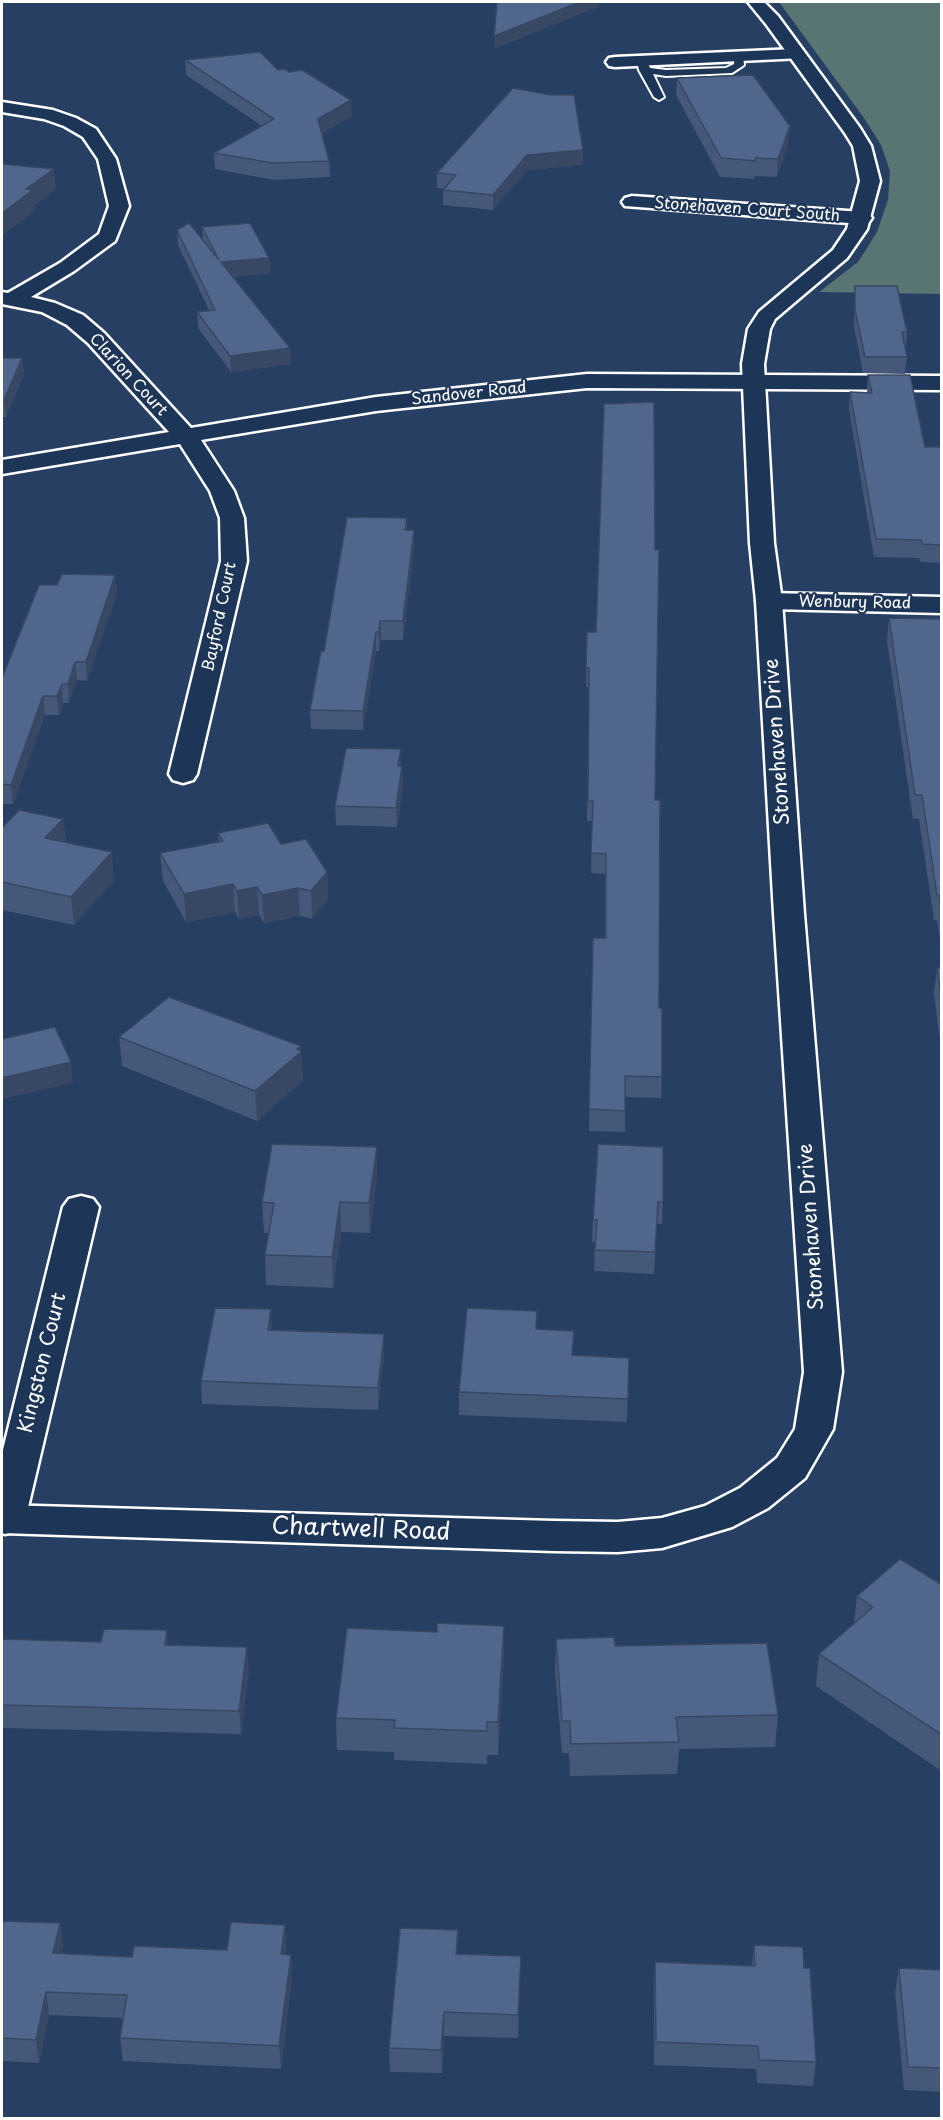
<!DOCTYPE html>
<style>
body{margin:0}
#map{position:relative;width:943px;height:2120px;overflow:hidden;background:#273f62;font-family:"Playpen Sans",sans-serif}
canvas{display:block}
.frame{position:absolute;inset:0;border:3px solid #fff;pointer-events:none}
</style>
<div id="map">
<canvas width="943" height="2120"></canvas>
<div class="frame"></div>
</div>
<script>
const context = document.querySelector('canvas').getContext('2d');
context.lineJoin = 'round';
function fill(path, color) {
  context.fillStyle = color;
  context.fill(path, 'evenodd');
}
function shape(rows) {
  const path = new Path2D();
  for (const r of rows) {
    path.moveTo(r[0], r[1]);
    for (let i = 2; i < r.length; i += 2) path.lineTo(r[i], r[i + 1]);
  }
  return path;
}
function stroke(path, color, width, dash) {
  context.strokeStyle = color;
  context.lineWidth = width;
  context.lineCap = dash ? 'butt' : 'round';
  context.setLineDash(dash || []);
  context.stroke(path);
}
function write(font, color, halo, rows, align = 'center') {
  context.font = font + ' "Playpen Sans",sans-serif';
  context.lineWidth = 4.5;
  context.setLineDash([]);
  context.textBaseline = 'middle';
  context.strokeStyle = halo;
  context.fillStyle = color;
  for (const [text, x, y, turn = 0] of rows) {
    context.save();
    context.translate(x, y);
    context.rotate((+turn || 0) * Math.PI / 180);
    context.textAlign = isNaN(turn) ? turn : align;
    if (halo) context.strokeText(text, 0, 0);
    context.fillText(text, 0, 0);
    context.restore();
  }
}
fill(shape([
 [779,2,941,2,941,294,819,292,858,262,877,232,888,200,890,171,881,145,864,118]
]), '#587573');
const lane = shape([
 [735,54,743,54,744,65,732,73,666,76,653,74,664,97,659,100,654,97,639,70,637,61,646,59,650,68,666,70,726,68,734,64,735,54]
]);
const street = shape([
 [796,49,802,50,805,54,802,58,615,67,609,66,606,62,609,58,615,57,796,49],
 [2,102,53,110,76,118,96,129,116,159,129,206,115,241,74,271,31,297,55,303,83,315,104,333,191,428,376,397,587,374,942,376,942,390,587,388,376,411,201,440,234,491,244,518,247,561,197,774,193,780,183,783,173,780,169,774,221,561,220,518,210,491,180,444,2,474,2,460,169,432,88,343,67,325,42,312,2,304,2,292,8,293,60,263,99,234,109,206,98,159,83,137,64,126,44,119,2,112,2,102],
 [632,196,862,212,869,214,872,218,869,222,862,224,625,206,622,202,625,198,632,196],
 [769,593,942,597,942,613,769,609,760,606,756,601,760,596,769,593],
 [81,1196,93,1199,99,1207,25,1520,19,1530,5,1534,2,1533,2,1454,63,1207,69,1199,81,1196]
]);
const secondary = shape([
 [748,2,764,2,778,16,860,128,871,146,880,181,867,229,847,258,775,319,770,329,764,364,774,543,782,601,804,914,842,1372,833,1429,805,1478,768,1508,732,1527,662,1548,618,1552,554,1551,2,1533,2,1505,554,1521,618,1522,662,1518,705,1506,740,1488,777,1458,795,1429,804,1372,774,914,756,601,750,543,742,364,748,329,759,312,833,250,847,229,860,181,853,146,845,133,766,24,748,2]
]);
stroke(lane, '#fff', 4);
stroke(street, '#fff', 5);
stroke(secondary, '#fff', 5);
fill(lane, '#1d3557');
fill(street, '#1d3557');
fill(secondary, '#1d3557');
fill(shape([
 [185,60,278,70,352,116,322,133,329,161,330,177,274,180,215,169,214,153,262,126,186,75],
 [677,78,790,126,788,144,777,177,754,176,754,179,720,177,676,95],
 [583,165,527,170,493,210,443,205,443,190,444,189,437,188,437,173],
 [202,227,269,258,270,273,233,277,291,364,231,372,198,328,197,312,209,310,178,245,177,230,203,241],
 [855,286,907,332,906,348,905,348,907,357,905,374,863,373,854,326],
 [2,358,22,358,24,374,6,417,2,417],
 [868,375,925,447,942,447,942,563,920,562,919,558,874,557,849,409,850,392,867,392],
 [407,518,407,530,414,530,414,548,403,640,381,640,379,651,376,651,363,730,311,729,310,710,324,651],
 [115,575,117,593,87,681,77,680,69,703,63,703,59,715,45,715,13,804,2,804,2,678],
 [889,618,942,619,942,952,937,920,934,920,919,819,913,819,887,641],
 [587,632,655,800,659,1008,662,1077,661,1098,625,1097,625,1132,589,1131,593,938,605,938,605,874,591,873,592,821,587,821,589,687,586,687],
 [401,766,402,766,403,785,397,827,336,825,335,806],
 [63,819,66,842,114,880,74,925,2,910,2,828],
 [218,833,281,844,327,872,328,900,312,919,300,916,264,923,259,915,239,919,235,912,186,922,163,881,160,853,219,842],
 [937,968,942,968,942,1035,939,1035,934,993],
 [119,1037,301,1051,303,1080,257,1121,122,1066],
 [598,1144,663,1202,662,1224,657,1224,654,1274,594,1271,595,1242,592,1242,593,1220],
 [377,1177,370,1233,341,1232,333,1288,266,1285,265,1255,268,1233,264,1233,262,1202],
 [537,1329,573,1355,629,1358,627,1422,459,1415,459,1392],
 [384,1334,384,1356,378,1410,202,1404,201,1381],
 [942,1585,942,1768,940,1770,816,1686,819,1654,854,1623,857,1596],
 [504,1626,504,1658,498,1755,487,1755,487,1764,394,1760,394,1752,337,1750,336,1718,437,1632],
 [2,1639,168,1645,249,1669,241,1734,2,1728],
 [556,1639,615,1646,778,1715,775,1747,679,1749,677,1774,570,1776,569,1753,562,1753,555,1671],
 [2,1921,60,1923,63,1946,61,1954,132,1957,227,1950,285,1925,286,1948,285,1955,291,1955,292,1978,281,2069,123,2061,120,2038,124,2018,49,2015,39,2063,2,2061],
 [754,1945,804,1968,816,2062,813,2086,757,2083,756,2069,654,2065,654,1985,655,1962,752,1966],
 [458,1954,520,1979,518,2038,444,2036,442,2073,390,2072,389,2048],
 [899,1968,942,1970,942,2092,904,2090,895,1992]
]), '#455879');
fill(shape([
 [580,2,598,2,598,7,494,49,494,36],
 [351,100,352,116,318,135,318,119],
 [790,126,788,144,777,177,778,159],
 [583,150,583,165,527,170,493,210,493,195,527,155],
 [54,169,56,190,35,205,35,211,2,236,2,213,26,189],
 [269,258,270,273,222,278,221,262],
 [290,348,291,364,231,372,230,356],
 [22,358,24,374,6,417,4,400],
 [414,530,414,548,403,640,403,621],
 [115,575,117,593,87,681,86,662],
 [380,621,381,640,379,651,379,632],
 [376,632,376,651,363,730,363,711],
 [75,662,77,680,69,703,68,684],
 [62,684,63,703,59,715,57,696],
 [43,696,45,715,13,804,11,785],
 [401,749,401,769,398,766],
 [402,766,403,785,397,827,396,808],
 [63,819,66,847,45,838],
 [112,852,114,880,74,925,71,897],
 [327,872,328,900,312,919,311,891],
 [233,884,235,912,186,922,184,894],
 [257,887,259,915,239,919,237,891],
 [298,888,300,916,264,923,262,895],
 [301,1046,303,1080,257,1121,255,1091],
 [71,1062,73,1083,2,1099,2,1078],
 [377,1147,377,1177,370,1233,369,1203],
 [340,1202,341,1232,333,1288,332,1257],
 [271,1309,272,1331,268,1330],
 [384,1334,384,1356,378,1410,378,1388],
 [504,1626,504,1658,498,1755,498,1722],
 [167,1630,169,1653,165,1645],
 [247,1647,249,1669,241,1734,239,1711],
 [60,1923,63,1946,57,1977,53,1953],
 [285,1925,286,1948,283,1978,281,1954],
 [458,1930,458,1953,456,1954],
 [291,1955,292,1978,281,2069,279,2046],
 [46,1992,49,2015,39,2063,36,2040],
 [444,2012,444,2036,442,2073,441,2050]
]), '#384763');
const building = shape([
 [497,2,580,2,494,36,497,2],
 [260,52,278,70,285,69,289,72,302,70,351,100,318,119,329,161,273,163,214,153,274,119,185,60,260,52],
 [753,75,790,126,778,159,755,158,755,161,721,158,677,78,753,75],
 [513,88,551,95,574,95,583,150,527,155,493,195,443,190,456,175,437,173,513,88],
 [2,165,2,164,54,169,26,189,33,190,2,213,2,165],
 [189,223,219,260,202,227,250,223,269,258,221,262,290,348,230,356,197,312,215,310,177,230,189,223],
 [855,286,897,286,907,332,902,332,907,357,865,357,855,310,855,286],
 [2,358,22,358,4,400,2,400,2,358],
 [868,375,910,375,925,447,942,447,942,545,922,544,921,540,876,539,850,392,872,393,868,375],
 [654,402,655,550,659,550,655,800,660,800,659,1008,662,1008,662,1077,625,1076,625,1111,589,1109,593,938,606,938,606,854,591,853,593,801,588,801,589,668,586,668,587,632,596,632,604,404,654,402],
 [347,517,407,518,405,530,414,530,403,621,380,621,379,632,376,632,363,711,310,710,321,651,324,651,347,517],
 [62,574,115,575,86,662,75,662,68,684,62,684,57,696,43,696,11,785,2,784,2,678,39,585,57,585,62,574],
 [889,618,942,619,942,908,939,895,937,895,922,795,915,795,889,618],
 [346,748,401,749,398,766,402,766,396,808,335,806,346,748],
 [19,810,63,819,45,838,112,852,71,897,2,882,2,828,19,810],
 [268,823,281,844,306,839,327,872,311,891,298,888,262,895,257,887,237,891,233,884,184,894,160,853,223,841,218,833,268,823],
 [937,968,942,968,942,1004,937,968],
 [169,997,301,1046,297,1049,302,1051,255,1091,119,1037,169,997],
 [55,1027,71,1062,2,1078,2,1039,55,1027],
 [272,1144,377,1147,369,1203,340,1202,332,1257,265,1255,274,1203,262,1202,272,1144],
 [598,1144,663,1147,663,1202,658,1202,655,1252,595,1250,597,1220,593,1220,598,1144],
 [215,1308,271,1309,268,1330,384,1334,378,1388,201,1381,215,1308],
 [467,1308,537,1311,536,1329,574,1331,572,1355,629,1358,628,1399,459,1392,467,1308],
 [900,1559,942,1585,942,1735,819,1654,873,1607,857,1596,900,1559],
 [437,1623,504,1626,498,1722,487,1722,487,1731,394,1728,395,1720,336,1718,347,1628,437,1632,437,1623],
 [104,1629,167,1630,165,1645,247,1647,239,1711,2,1705,2,1639,101,1642,104,1629],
 [614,1637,615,1646,767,1643,778,1715,676,1717,679,1742,571,1744,570,1721,562,1721,556,1639,614,1637],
 [2,1921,60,1923,53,1953,132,1957,134,1946,227,1950,231,1922,285,1925,281,1954,291,1955,279,2046,120,2038,127,1995,46,1992,36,2040,2,2038,2,1921],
 [400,1928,458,1930,456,1954,521,1956,518,2015,444,2012,441,2050,389,2048,400,1928],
 [754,1945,803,1947,804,1968,810,1968,816,2062,759,2060,758,2046,656,2042,655,1962,755,1966,754,1945],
 [899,1968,942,1970,942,2068,908,2067,899,1968]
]);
fill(building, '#50668d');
stroke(building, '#384763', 1.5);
write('16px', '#fff', '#1d3557', [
 ["Stonehaven Court South",747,210,4],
 ["Clarion Court",128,375,47],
 ["Sandover Road",469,394,-6],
 ["Wenbury Road",855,603,1],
 ["Bayford Court",220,617,-78]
]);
write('20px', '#fff', '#1d3557', [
 ["Stonehaven Drive",778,742,-94],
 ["Stonehaven Drive",812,1227,-94],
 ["Kingston Court",43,1363,-76]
]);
write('24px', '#fff', '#1d3557', [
 ["Chartwell Road",361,1530,2]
]);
</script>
